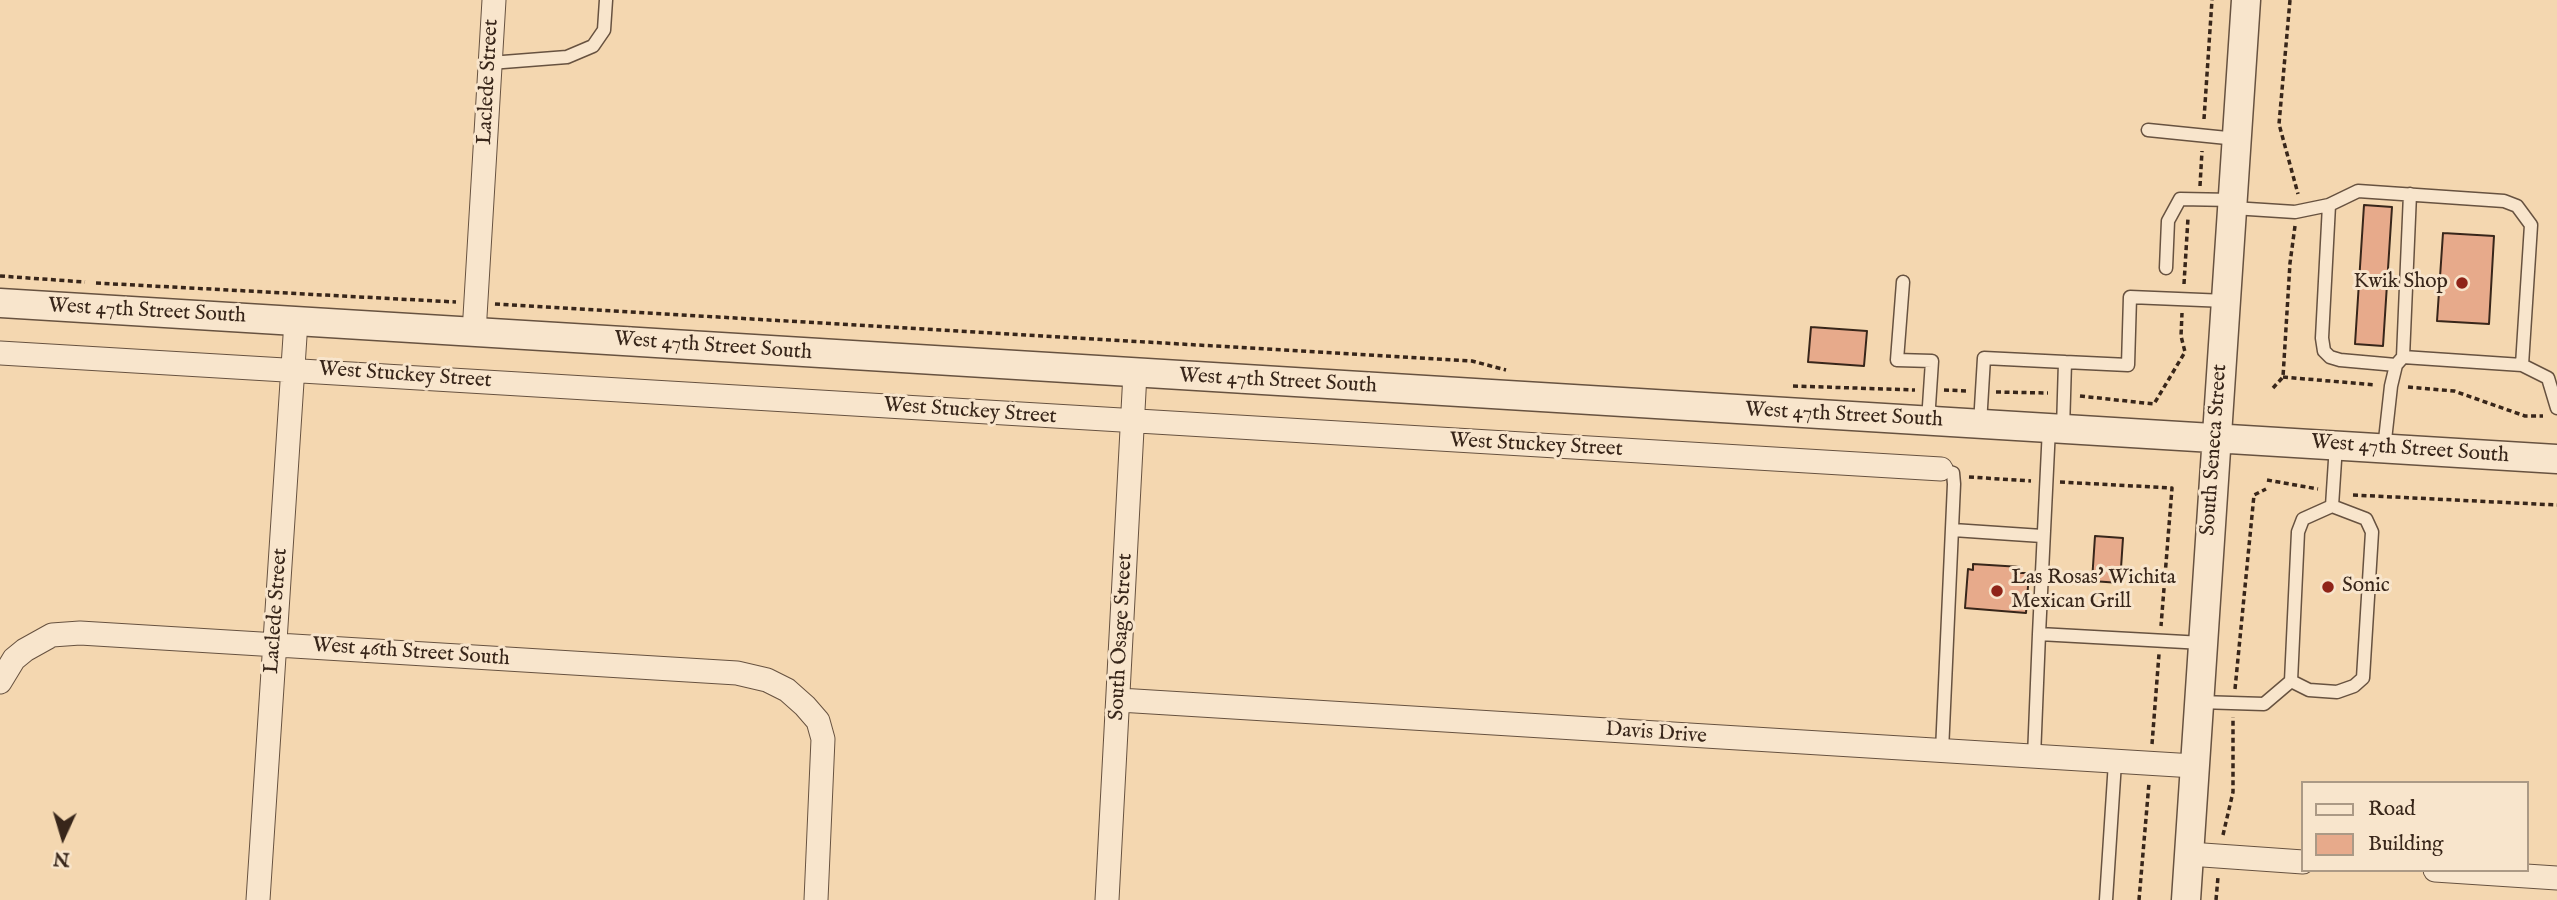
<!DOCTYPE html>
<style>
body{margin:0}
#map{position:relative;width:2557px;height:900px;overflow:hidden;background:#f4d7b0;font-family:"IM FELL English",serif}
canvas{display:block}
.legend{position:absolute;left:2301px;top:781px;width:228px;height:91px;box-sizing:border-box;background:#f8e5cc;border:2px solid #ab9985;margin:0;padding:9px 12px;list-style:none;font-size:21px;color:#38261a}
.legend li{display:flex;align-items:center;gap:14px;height:35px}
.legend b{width:35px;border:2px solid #ab9985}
.north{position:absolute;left:28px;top:802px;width:70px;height:70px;-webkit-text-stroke:5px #f8e5cc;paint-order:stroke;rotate:184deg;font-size:19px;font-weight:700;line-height:28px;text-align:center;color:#38261a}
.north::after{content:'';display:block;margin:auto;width:24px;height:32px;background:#38261a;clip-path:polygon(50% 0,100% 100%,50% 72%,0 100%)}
</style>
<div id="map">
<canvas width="2557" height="900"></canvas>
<ul class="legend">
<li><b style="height:9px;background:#f8e5cc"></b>Road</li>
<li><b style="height:19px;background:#e7aa8b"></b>Building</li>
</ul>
<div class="north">N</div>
</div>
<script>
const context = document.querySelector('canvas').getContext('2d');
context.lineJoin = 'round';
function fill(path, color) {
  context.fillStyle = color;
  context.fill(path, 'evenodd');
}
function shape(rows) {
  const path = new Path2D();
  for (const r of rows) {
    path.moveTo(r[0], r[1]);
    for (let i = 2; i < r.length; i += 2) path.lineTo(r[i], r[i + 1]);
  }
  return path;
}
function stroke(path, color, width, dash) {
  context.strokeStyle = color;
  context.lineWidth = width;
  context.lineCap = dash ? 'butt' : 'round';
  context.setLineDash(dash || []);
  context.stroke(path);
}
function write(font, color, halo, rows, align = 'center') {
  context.font = font + ' "IM FELL English",serif';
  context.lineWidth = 6;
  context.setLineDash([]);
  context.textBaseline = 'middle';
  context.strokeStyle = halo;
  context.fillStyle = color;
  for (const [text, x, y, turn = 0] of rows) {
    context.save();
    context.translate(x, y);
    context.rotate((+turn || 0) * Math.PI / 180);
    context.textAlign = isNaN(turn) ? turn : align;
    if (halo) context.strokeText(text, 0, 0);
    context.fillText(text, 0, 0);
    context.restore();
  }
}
const building = shape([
 [2364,205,2392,207,2383,346,2355,344,2364,205],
 [2443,233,2494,236,2489,324,2437,321,2443,233],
 [1811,327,1867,331,1864,366,1808,362,1811,327],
 [2095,536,2123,538,2120,583,2092,581,2095,536],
 [1973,564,2021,567,2021,573,2029,573,2026,613,1965,608,1968,569,1973,570,1973,564]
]);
fill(building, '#e7aa8b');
stroke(building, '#38261a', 2);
const service = shape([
 [490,63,567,57,593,46,604,30,606,0],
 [2148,130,2237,139],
 [2329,205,2322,338,2324,351,2330,357,2340,360,2396,365],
 [2233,208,2295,212,2329,205,2358,191,2504,201,2517,206,2531,225,2522,365],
 [2166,268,2168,221,2180,199,2233,200],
 [1903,282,1897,360,1932,361,1928,421],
 [2403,357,2410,194],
 [2065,362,2128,365,2130,297,2226,301],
 [1980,424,1984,358,2065,362,2063,429],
 [2049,428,2039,634,2203,643],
 [2384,449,2391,386,2396,365,2403,357,2522,365,2548,378,2557,408],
 [1941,469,1953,473,1954,484,1942,751],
 [1953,530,2042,536],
 [2291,681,2309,690,2337,692,2354,686,2363,678,2372,532,2366,519,2332,506],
 [2199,702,2264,704,2291,681,2298,532,2303,519,2332,506,2336,445],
 [2034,757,2039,634],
 [2106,900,2115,762]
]);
const minor = shape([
 [474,333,494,0],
 [0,353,1941,469],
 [0,682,14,659,25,650,52,635,80,633,737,673,767,680,787,690,805,706,818,721,823,739,816,900],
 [1119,700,2194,766],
 [2189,854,2303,862],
 [2435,870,2557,878],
 [258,900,296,321],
 [1107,900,1135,373]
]);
const tertiary = shape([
 [0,303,2557,459],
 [2186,900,2246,0]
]);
stroke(service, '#675240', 15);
stroke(minor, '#675240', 25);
stroke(tertiary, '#675240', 31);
stroke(shape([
 [2290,0,2279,124,2298,194],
 [2204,119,2212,0],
 [2200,186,2202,151],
 [0,276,85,282],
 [96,283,456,302],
 [2184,284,2188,218],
 [495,304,1472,361,1506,370],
 [2283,377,2376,385],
 [1793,386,1915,390],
 [2408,387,2454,391,2525,416,2543,416],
 [2273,388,2283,377,2290,263,2295,226],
 [1944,390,1968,391],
 [1996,392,2048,393],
 [2080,396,2154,404,2185,352,2181,336,2182,313],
 [1969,477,2031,481],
 [2267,480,2318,489],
 [2060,482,2172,488,2161,626],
 [2353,495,2557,505],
 [2235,689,2254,495,2266,489],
 [2152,744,2159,654],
 [2223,835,2233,792,2233,717],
 [2139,900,2149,783],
 [2216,900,2218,877]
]), '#38261a', 3.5, [5, 3.5]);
stroke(service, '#f8e5cc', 12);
stroke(minor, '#f8e5cc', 23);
stroke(tertiary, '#f8e5cc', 28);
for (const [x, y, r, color] of [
 [2462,283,7,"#8f2418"],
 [2328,587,7,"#8f2418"],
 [1997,591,7,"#8f2418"]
]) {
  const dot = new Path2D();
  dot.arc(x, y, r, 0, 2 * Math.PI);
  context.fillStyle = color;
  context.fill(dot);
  stroke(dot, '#f8e5cc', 2.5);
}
write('21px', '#38261a', '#f8e5cc', [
 ["Laclede Street",489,82,-87],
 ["West 47th Street South",147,312,3],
 ["West 47th Street South",713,347,4],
 ["West Stuckey Street",405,376,4],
 ["West 47th Street South",1278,382,3],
 ["West Stuckey Street",970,412,4],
 ["West 47th Street South",1844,416,3],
 ["West Stuckey Street",1536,446,3],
 ["South Seneca Street",2215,450,-86],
 ["West 47th Street South",2410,450,4],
 ["Laclede Street",277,611,-86],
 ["South Osage Street",1122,637,-87],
 ["West 46th Street South",411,653,4],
 ["Davis Drive",1656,734,4]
]);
write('21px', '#38261a', '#f8e5cc', [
 ["Kwik Shop",2448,283,"right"],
 ["Las Rosas' Wichita",2011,579],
 ["Mexican Grill",2011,603],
 ["Sonic",2342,587]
], 'left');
</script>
